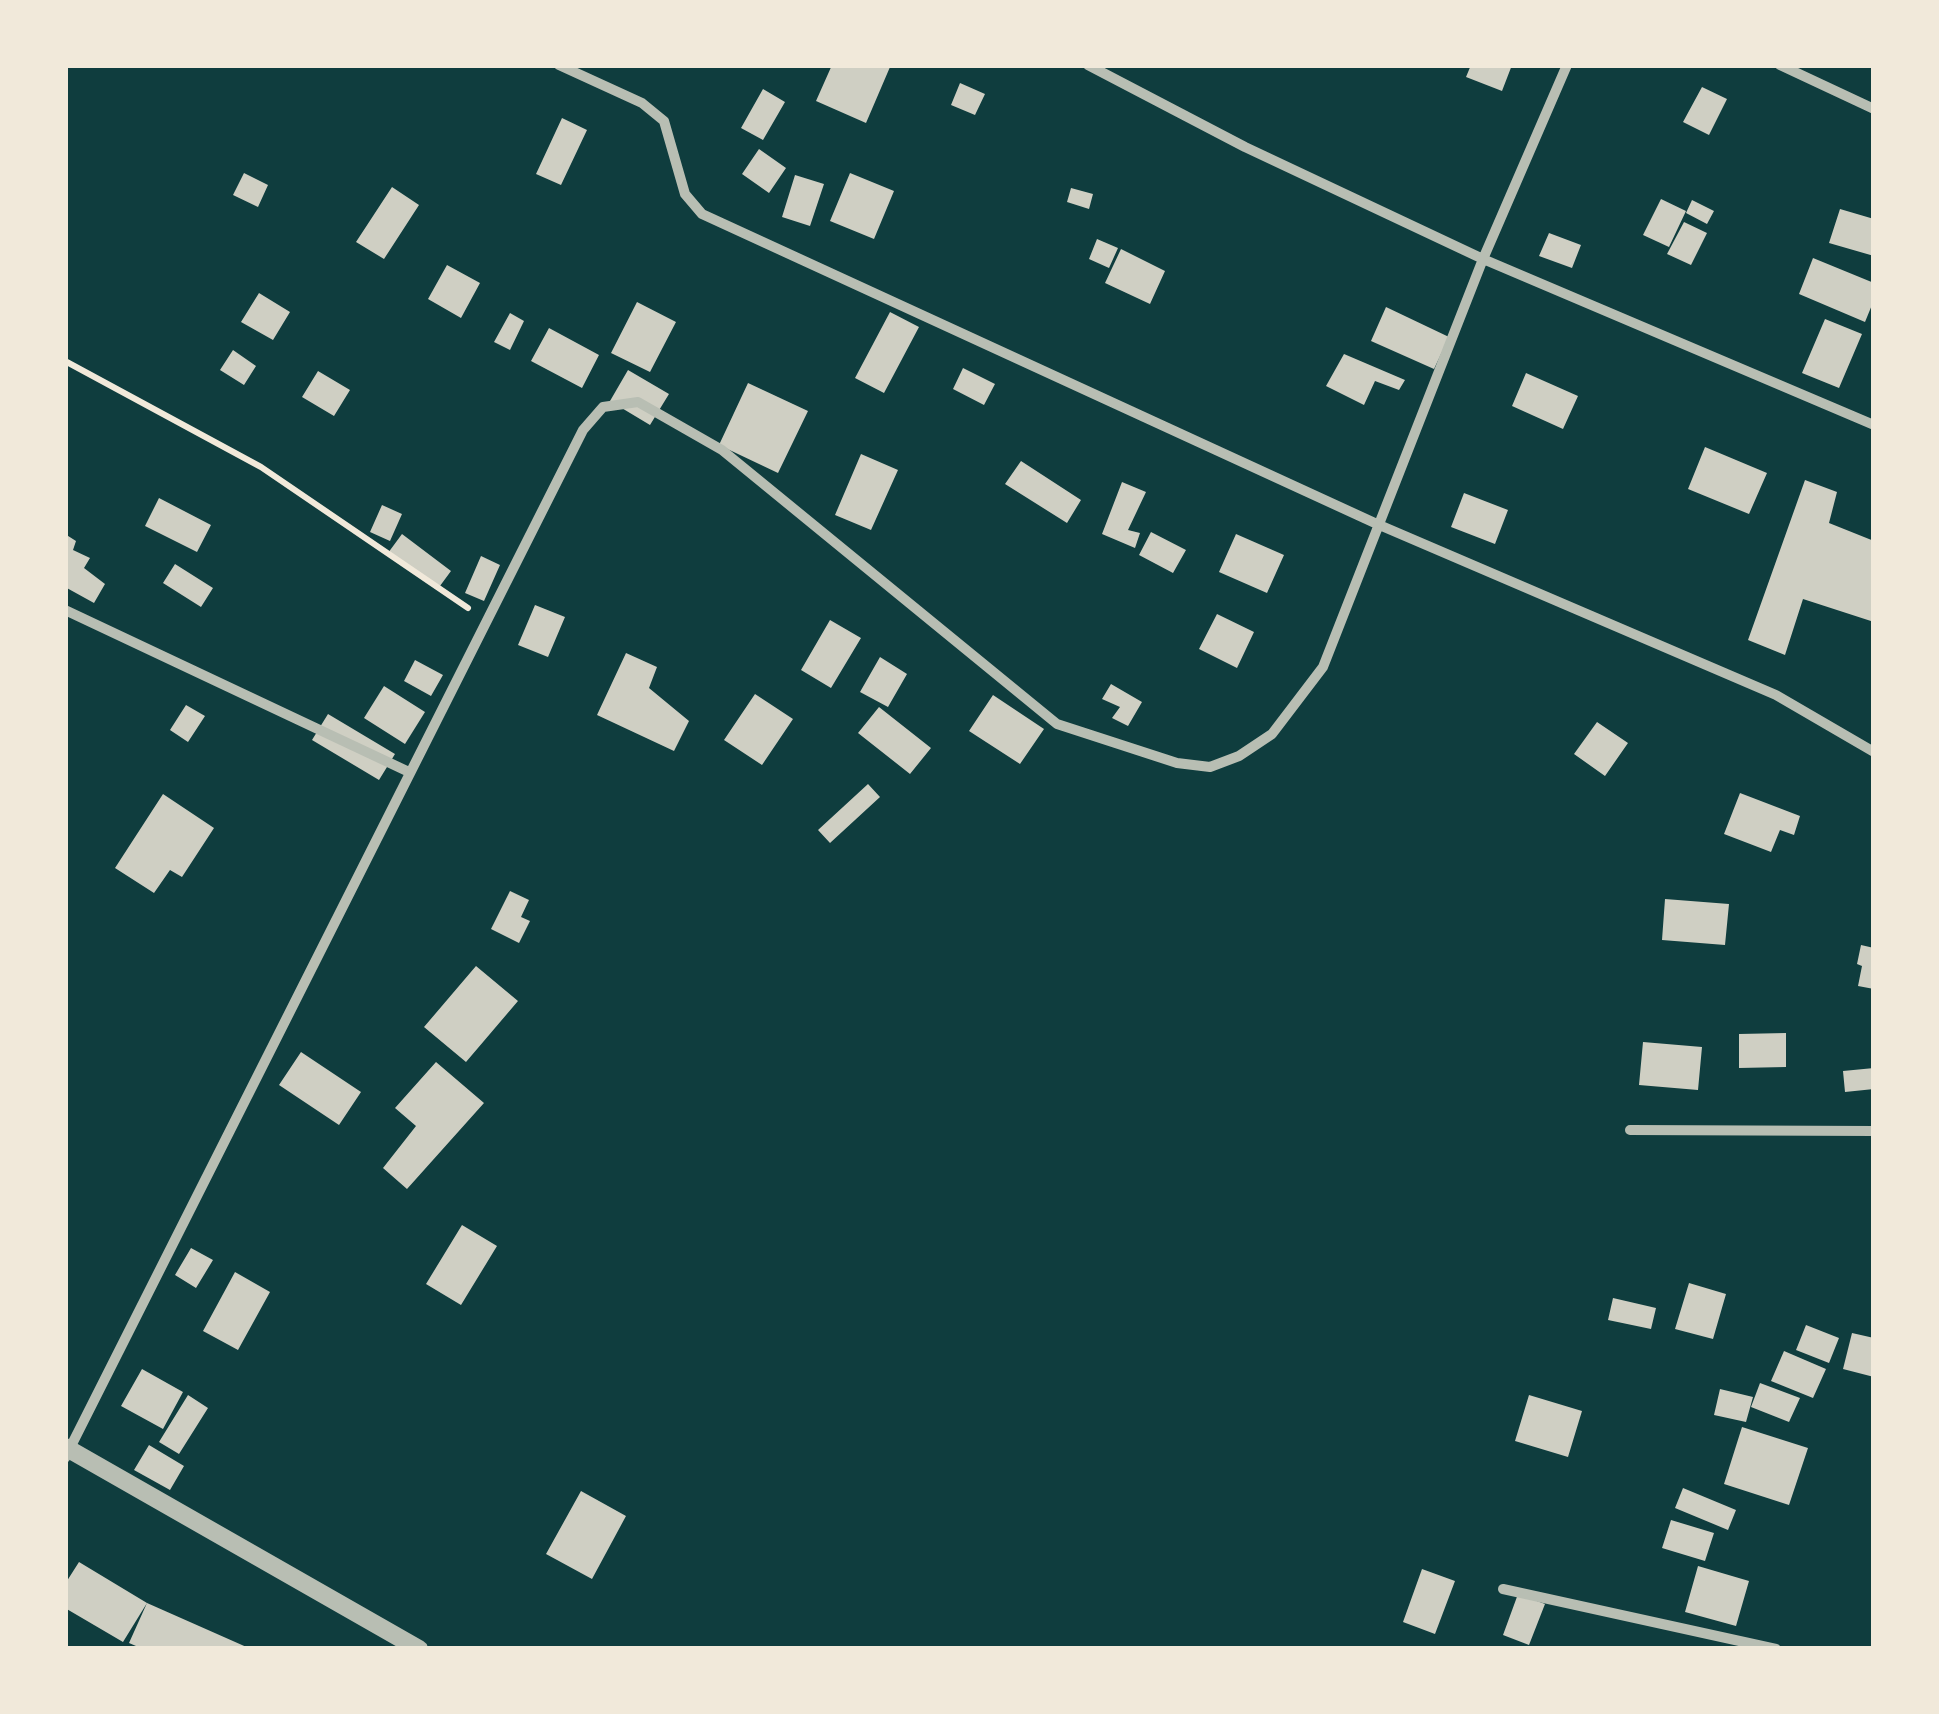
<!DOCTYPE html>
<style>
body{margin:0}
#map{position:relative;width:1939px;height:1714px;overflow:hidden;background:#0f3d3e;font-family:Montserrat,sans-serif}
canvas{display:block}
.frame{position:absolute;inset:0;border:68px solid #f1e9da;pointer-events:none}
</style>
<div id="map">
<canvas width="1939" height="1714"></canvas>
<div class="frame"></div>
</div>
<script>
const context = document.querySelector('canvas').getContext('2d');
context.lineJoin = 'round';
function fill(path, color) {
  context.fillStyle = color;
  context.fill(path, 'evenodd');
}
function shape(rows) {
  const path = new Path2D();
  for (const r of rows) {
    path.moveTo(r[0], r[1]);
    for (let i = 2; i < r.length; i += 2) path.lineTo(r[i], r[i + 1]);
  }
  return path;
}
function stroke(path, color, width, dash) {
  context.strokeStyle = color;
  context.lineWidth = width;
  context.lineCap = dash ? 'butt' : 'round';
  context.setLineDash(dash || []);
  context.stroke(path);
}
fill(shape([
 [832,65,890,67,866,123,816,101],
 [1471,65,1512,65,1502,91,1466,77],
 [960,83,985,94,975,115,951,105],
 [1702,87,1727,99,1709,135,1683,122],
 [763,89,785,102,763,140,741,128],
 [562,118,587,130,561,185,536,174],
 [759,149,786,168,769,193,742,174],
 [244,173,268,185,258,207,233,195],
 [850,173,894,191,874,239,830,221],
 [795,175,824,184,810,226,782,217],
 [392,187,419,205,384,259,356,242],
 [1071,188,1093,194,1089,209,1067,202],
 [1661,199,1686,211,1669,247,1643,235],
 [1692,200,1714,211,1707,224,1686,213],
 [1840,209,1874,219,1874,256,1829,243],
 [1684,222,1707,233,1691,265,1667,254],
 [1549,233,1581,245,1572,268,1539,256],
 [1097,239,1118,248,1109,268,1089,259],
 [1121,249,1165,271,1150,304,1105,283],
 [1813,258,1874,283,1874,300,1865,322,1799,294],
 [447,265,480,283,461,318,428,299],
 [259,293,290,312,273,340,241,322],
 [637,302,676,322,650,372,611,353],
 [1386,307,1449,337,1434,369,1371,341],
 [890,312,919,327,884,393,855,378],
 [510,313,524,321,510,350,494,342],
 [1825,319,1862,334,1839,388,1802,373],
 [549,328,599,355,582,388,531,361],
 [233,350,256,366,244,385,220,370],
 [1344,354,1405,380,1399,390,1375,381,1364,405,1326,386],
 [963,368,995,384,984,405,953,389],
 [628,370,669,394,650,425,610,401],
 [318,371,350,390,334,416,302,397],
 [1526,373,1578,396,1563,429,1512,406],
 [748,383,808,411,778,473,719,445],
 [1705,447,1767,473,1749,514,1688,489],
 [861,454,898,470,871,530,835,515],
 [1021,461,1081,500,1067,523,1005,484],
 [1805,480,1837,492,1829,523,1874,541,1874,622,1803,599,1785,655,1748,640],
 [1122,482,1146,492,1128,530,1140,533,1135,548,1102,534],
 [1464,493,1508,510,1495,544,1451,527],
 [159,498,211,525,197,552,145,526],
 [382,505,402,514,390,541,370,532],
 [1151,532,1186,550,1173,573,1139,555],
 [65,534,76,541,73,550,90,558,84,568,105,584,94,603,65,587],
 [402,534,451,571,437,590,388,553],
 [1236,534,1284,555,1267,593,1219,572],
 [481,556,500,565,484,601,465,593],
 [175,564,213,588,201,607,163,583],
 [535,605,565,617,548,657,518,645],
 [1217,614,1254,632,1237,668,1199,649],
 [830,620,861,638,831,688,801,670],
 [626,653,657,667,649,688,689,721,674,751,597,715],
 [880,657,907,674,888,707,860,692],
 [415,660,443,675,431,696,404,681],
 [1111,684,1142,702,1128,726,1112,718,1120,707,1102,699],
 [384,686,425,712,405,744,364,718],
 [755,694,793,719,762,765,724,740],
 [993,695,1044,729,1020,764,969,731],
 [186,705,205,716,188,742,170,730],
 [879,707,931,748,910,774,858,733],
 [328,714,395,754,379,780,312,740],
 [1597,722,1628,743,1605,776,1574,754],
 [868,784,880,797,830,843,818,830],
 [1740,793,1800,816,1794,835,1780,830,1771,852,1724,834],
 [163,794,214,828,182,877,170,870,154,893,115,868],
 [510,891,529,900,521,917,530,921,519,943,491,929],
 [1665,899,1729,904,1725,945,1662,940],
 [1861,945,1874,948,1874,989,1858,986,1862,966,1857,964],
 [476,966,518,1001,466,1062,424,1027],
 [1786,1033,1786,1067,1739,1068,1739,1034],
 [1643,1042,1702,1047,1698,1090,1639,1085],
 [301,1052,361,1092,339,1125,279,1085],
 [436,1062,484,1103,407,1189,383,1168,416,1126,395,1108],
 [1874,1068,1874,1089,1845,1092,1843,1071],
 [462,1225,497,1246,461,1305,426,1284],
 [191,1248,213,1260,196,1288,175,1275],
 [235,1272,270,1292,238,1350,203,1331],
 [1689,1283,1726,1294,1713,1339,1675,1329],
 [1613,1298,1656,1308,1651,1329,1608,1320],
 [1806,1325,1839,1338,1829,1363,1796,1350],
 [1852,1333,1874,1338,1874,1377,1843,1369],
 [1784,1351,1826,1369,1813,1398,1771,1381],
 [142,1369,183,1392,163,1429,121,1406],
 [1760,1383,1800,1398,1789,1422,1751,1407],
 [1720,1389,1753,1397,1746,1422,1714,1415],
 [188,1395,208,1408,179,1454,159,1442],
 [1529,1395,1582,1411,1568,1457,1515,1441],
 [1742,1427,1808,1448,1789,1505,1724,1484],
 [149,1445,184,1466,170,1490,134,1470],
 [1683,1488,1736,1510,1728,1530,1675,1508],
 [581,1491,626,1516,592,1579,546,1554],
 [1671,1520,1714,1533,1705,1561,1662,1548],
 [79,1562,147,1603,251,1649,143,1649,129,1643,147,1603,123,1642,65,1608,65,1584],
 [1698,1566,1749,1581,1736,1626,1685,1612],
 [1422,1569,1455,1581,1435,1634,1403,1622],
 [1518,1594,1545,1604,1529,1645,1503,1635]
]), '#cfcfc3');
stroke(shape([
 [65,361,261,467,468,608]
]), '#f1e9da', 6);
stroke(shape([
 [559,65,642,103,664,121,685,194,702,214,1377,524,1776,695,1874,752],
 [1088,65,1245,147,1483,259,1874,425],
 [1780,65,1874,109],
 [65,610,409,772],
 [1630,1130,1874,1131],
 [65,1458,583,430,603,407,638,402,722,450,1057,724,1177,763,1210,767,1239,756,1272,734,1323,667,1483,259,1567,65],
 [1503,1589,1776,1649]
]), '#b8beb3', 10);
stroke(shape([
 [65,1447,419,1649]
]), '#b8beb3', 18);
</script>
